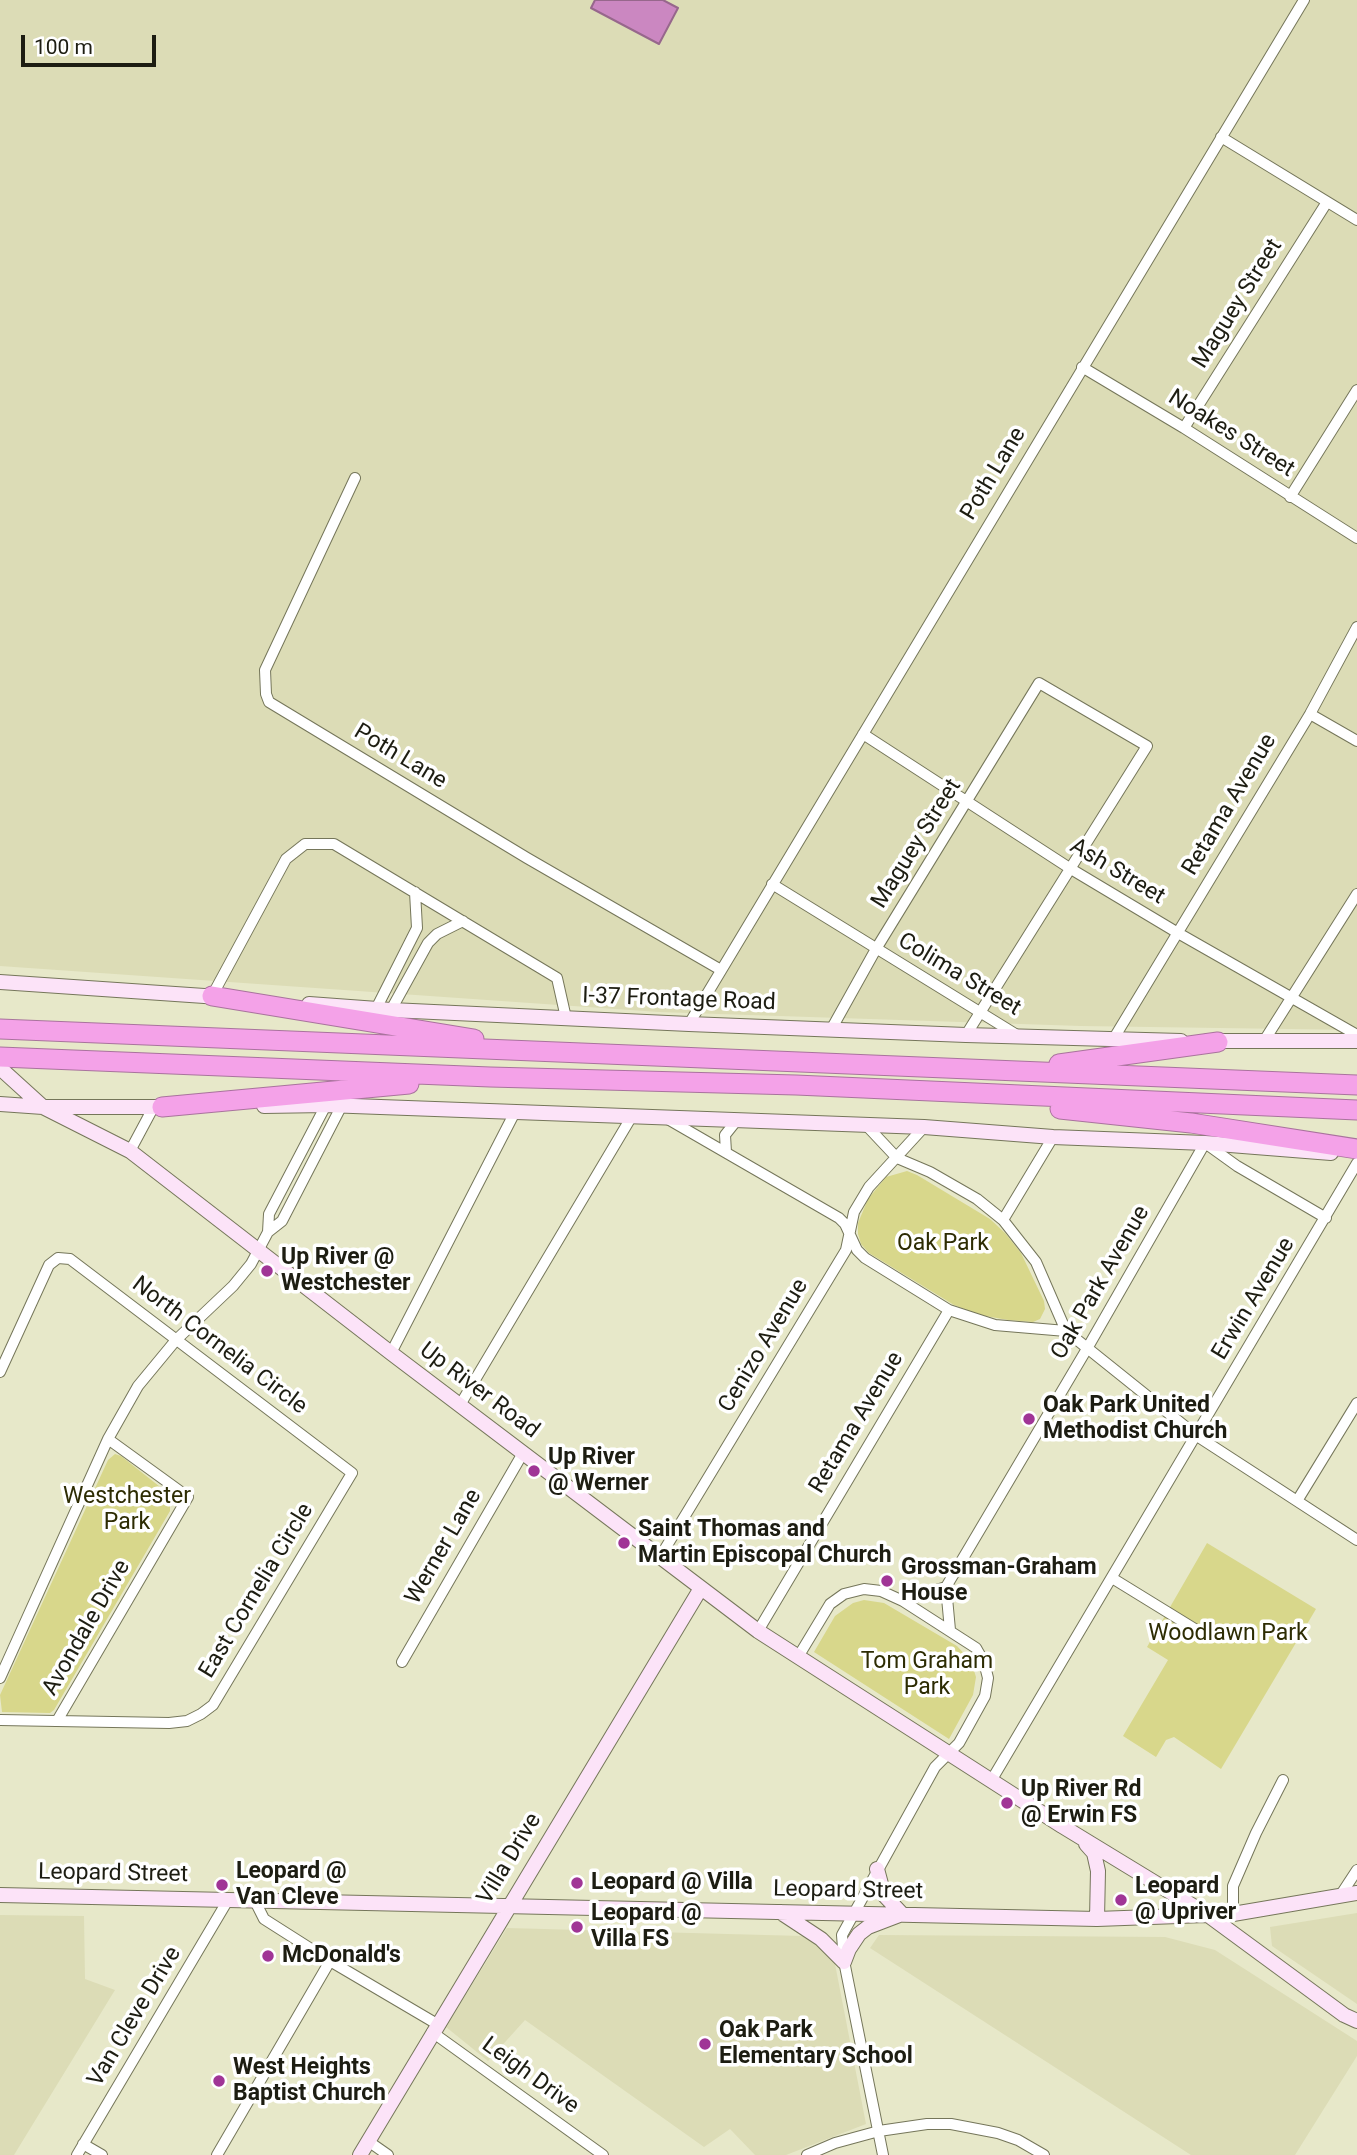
<!DOCTYPE html>
<style>
body{margin:0}
#map{position:relative;width:1357px;height:2155px;overflow:hidden;background:#e7e8c9;font-family:Roboto,sans-serif}
canvas{display:block}
.scale{position:absolute;left:21px;top:35px;width:135px;height:32px;box-sizing:border-box;border:4px solid #1d1d12;border-top:0;padding-left:9px;font-size:21px;line-height:24px;white-space:nowrap;color:#1d1d12;-webkit-text-stroke:5px #fff;paint-order:stroke}
</style>
<div id="map">
<canvas width="1357" height="2155"></canvas>
<div class="scale">100 m</div>
</div>
<script>
const context = document.querySelector('canvas').getContext('2d');
context.lineJoin = 'round';
function fill(path, color) {
  context.fillStyle = color;
  context.fill(path, 'evenodd');
}
function shape(rows) {
  const path = new Path2D();
  for (const r of rows) {
    path.moveTo(r[0], r[1]);
    for (let i = 2; i < r.length; i += 2) path.lineTo(r[i], r[i + 1]);
  }
  return path;
}
function stroke(path, color, width, dash) {
  context.strokeStyle = color;
  context.lineWidth = width;
  context.lineCap = dash ? 'butt' : 'round';
  context.setLineDash(dash || []);
  context.stroke(path);
}
function write(font, color, halo, rows, align = 'center') {
  context.font = font + ' Roboto,sans-serif';
  context.lineWidth = 7;
  context.setLineDash([]);
  context.textBaseline = 'middle';
  context.strokeStyle = halo;
  context.fillStyle = color;
  for (const [text, x, y, turn = 0] of rows) {
    context.save();
    context.translate(x, y);
    context.rotate((+turn || 0) * Math.PI / 180);
    context.textAlign = isNaN(turn) ? turn : align;
    if (halo) context.strokeText(text, 0, 0);
    context.fillText(text, 0, 0);
    context.restore();
  }
}
fill(shape([
 [0,0,1357,0,1357,1030,1081,1026,659,1012,0,966],
 [1357,1913,1357,2004,1272,1946,1270,1927],
 [0,1915,84,1916,85,1979,115,1990,14,2155,0,2155],
 [507,1928,802,1936,822,1948,835,1964,866,2124,786,2155,755,2155,730,2129,704,2147,525,2020,488,2061,446,2027],
 [879,1935,1165,1937,1215,1950,1357,2041,1357,2056,1295,2155,1191,2155,870,1948]
]), '#dcdcb6');
fill(shape([
 [907,1171,917,1175,990,1219,1005,1233,1021,1253,1044,1301,1045,1309,1040,1319,1033,1322,1008,1320,980,1315,954,1305,869,1253,861,1244,858,1234,858,1223,868,1199,886,1177],
 [115,1454,121,1456,164,1490,170,1499,170,1511,54,1710,50,1713,2,1712,0,1695,108,1460],
 [1207,1543,1316,1609,1221,1769,1174,1737,1166,1740,1156,1757,1123,1736,1168,1660,1147,1647],
 [864,1600,884,1603,957,1646,971,1661,976,1677,973,1695,949,1739,814,1652,835,1616,853,1603]
]), '#d8d78b');
const water = shape([
 [595,0,663,0,678,8,659,44,591,8,595,0]
]);
fill(water, '#cb87c1');
stroke(water, '#97678c', 2);
const street = shape([
 [1221,137,1357,220],
 [1082,367,1184,428,1357,538],
 [1184,428,1327,202],
 [355,478,265,670,266,694,269,702,527,858,721,970],
 [1290,497,1357,390],
 [1310,714,1357,741],
 [863,734,1071,869,1178,933,1357,1035],
 [772,884,1017,1035],
 [212,996,286,859,305,844,334,844,557,978,566,1018],
 [376,1009,417,928,415,892],
 [391,1010,428,943,437,934,463,921],
 [689,1024,1304,0],
 [832,1028,876,949,1039,683,1147,746,966,1035],
 [1114,1038,1310,714,1357,627],
 [1264,1041,1357,894],
 [666,1118,839,1218,845,1224,857,1250,865,1258,949,1310,995,1325,1066,1331],
 [866,1125,897,1158,930,1172,977,1199,1003,1220,1036,1262,1066,1331,1197,1436,1357,1540],
 [130,1151,153,1108],
 [726,1152,725,1135,737,1120],
 [1003,1220,1053,1137],
 [268,1232,269,1214,326,1105],
 [391,1353,515,1112],
 [0,1372,49,1265,58,1258,70,1259,352,1473,213,1705,201,1714,187,1721,169,1723,0,1720],
 [460,1405,632,1116],
 [1297,1501,1357,1403],
 [660,1557,846,1250,854,1212,869,1187,924,1127],
 [1112,1578,1203,1634],
 [946,1587,950,1630],
 [903,1601,946,1587,1088,1347,1205,1143,1237,1166,1326,1218],
 [758,1631,949,1310],
 [798,1657,830,1604,844,1594,864,1589,881,1591,903,1601,976,1648,984,1662,988,1678,985,1696,959,1743,935,1767,842,1935,844,1961,883,2155],
 [402,1662,523,1453],
 [0,1678,108,1439,138,1386,176,1340,233,1286,251,1264,268,1232,282,1221,342,1105],
 [57,1721,188,1497,108,1439],
 [991,1781,1357,1163],
 [1340,1896,1357,1870],
 [255,1901,264,1919,330,1961,437,2024],
 [1233,1914,1233,1886,1256,1833,1283,1780],
 [432,2032,603,2155],
 [368,2141,388,2155],
 [83,2144,102,2155],
 [77,2155,228,1900],
 [217,2155,330,1961],
 [807,2155,835,2143,879,2131,927,2124,951,2124,998,2133,1018,2140,1044,2155]
]);
const secondary = shape([
 [0,982,219,997],
 [309,1004,391,1010,689,1024,966,1035,1181,1041],
 [1208,1041,1357,1041],
 [0,1068,43,1107,130,1151,391,1353,758,1631,1062,1826,1208,1915,1344,2015,1357,2021],
 [0,1104,43,1107,171,1107],
 [264,1106,326,1105,924,1127,1053,1137,1205,1143,1331,1153],
 [1086,1844,1094,1853,1098,1871,1097,1919],
 [0,1895,1097,1919,1233,1914,1357,1893],
 [780,1912,821,1939,844,1962,849,1949,859,1934,868,1927,902,1914,884,1895,877,1869],
 [360,2155,701,1588]
]);
const highway = shape([
 [212,996,474,1039],
 [0,1029,1357,1085],
 [0,1057,490,1077,796,1085,1357,1110],
 [1059,1064,1218,1042],
 [162,1107,409,1084],
 [1060,1109,1191,1123,1357,1149]
]);
stroke(street, '#75765a', 12);
stroke(secondary, '#75765a', 16);
stroke(highway, '#a9739d', 21);
stroke(street, '#fff', 10);
stroke(secondary, '#fce3f8', 14);
stroke(highway, '#f4a2e8', 19);
for (const [x, y, r, color] of [
 [267,1271,7,"#a03596"],
 [1029,1419,7,"#a03596"],
 [534,1471,7,"#a03596"],
 [624,1543,7,"#a03596"],
 [887,1581,7,"#a03596"],
 [1007,1803,7,"#a03596"],
 [577,1883,7,"#a03596"],
 [222,1885,7,"#a03596"],
 [1121,1900,7,"#a03596"],
 [577,1927,7,"#a03596"],
 [268,1956,7,"#a03596"],
 [705,2044,7,"#a03596"],
 [219,2081,7,"#a03596"]
]) {
  const dot = new Path2D();
  dot.arc(x, y, r, 0, 2 * Math.PI);
  context.fillStyle = color;
  context.fill(dot);
  stroke(dot, '#fff', 2.5);
}
write('23px', '#1d1d12', '#fff', [
 ["Maguey Street",1238,304,-58],
 ["Noakes Street",1231,434,32],
 ["Poth Lane",994,474,-59],
 ["Poth Lane",400,757,31],
 ["Retama Avenue",1230,805,-59],
 ["Maguey Street",917,844,-58],
 ["Ash Street",1117,872,31],
 ["Colima Street",959,975,31],
 ["I-37 Frontage Road",679,1000,2],
 ["Oak Park Avenue",1101,1283,-60],
 ["Erwin Avenue",1254,1299,-59],
 ["North Cornelia Circle",219,1346,37],
 ["Cenizo Avenue",764,1346,-59],
 ["Up River Road",479,1391,37],
 ["Retama Avenue",857,1423,-59],
 ["Werner Lane",444,1547,-60],
 ["East Cornelia Circle",257,1591,-59],
 ["Avondale Drive",87,1628,-60],
 ["Villa Drive",510,1859,-59],
 ["Leopard Street",113,1874,1],
 ["Leopard Street",848,1891,1],
 ["Van Cleve Drive",135,2017,-59],
 ["Leigh Drive",530,2076,36]
]);
write('23px', '#2d2c03', '#fff', [
 ["Oak Park",943,1244],
 ["Westchester",127,1497],
 ["Park",127,1523],
 ["Woodlawn Park",1228,1634],
 ["Tom Graham",927,1662],
 ["Park",927,1688]
]);
write('bold 23px', '#1d1d12', '#fff', [
 ["Up River @",281,1258],
 ["Westchester",281,1284],
 ["Oak Park United",1043,1406],
 ["Methodist Church",1043,1432],
 ["Up River",548,1458],
 ["@ Werner",548,1484],
 ["Saint Thomas and",638,1530],
 ["Martin Episcopal Church",638,1556],
 ["Grossman-Graham",901,1568],
 ["House",901,1594],
 ["Up River Rd",1021,1790],
 ["@ Erwin FS",1021,1816],
 ["Leopard @",236,1872],
 ["Van Cleve",236,1898],
 ["Leopard @ Villa",591,1883],
 ["Leopard",1135,1887],
 ["@ Upriver",1135,1913],
 ["Leopard @",591,1914],
 ["Villa FS",591,1940],
 ["McDonald's",282,1956],
 ["Oak Park",719,2031],
 ["Elementary School",719,2057],
 ["West Heights",233,2068],
 ["Baptist Church",233,2094]
], 'left');
</script>
